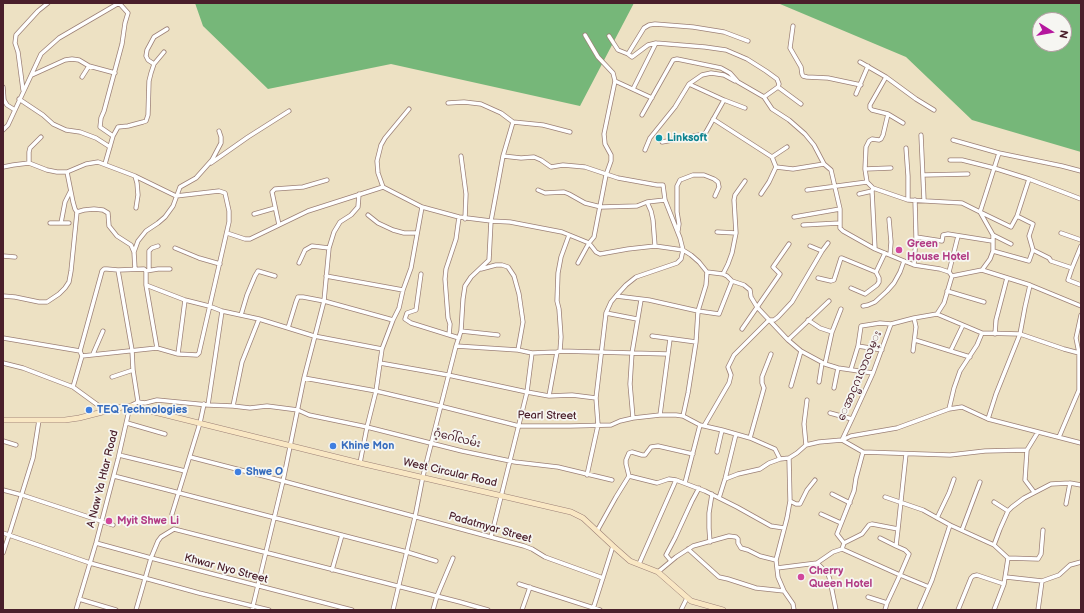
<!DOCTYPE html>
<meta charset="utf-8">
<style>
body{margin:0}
#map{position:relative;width:1084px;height:613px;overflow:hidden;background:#ede1c3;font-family:"Balsamiq Sans",sans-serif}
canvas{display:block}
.frame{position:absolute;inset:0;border:4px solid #4a1f2b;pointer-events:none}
.north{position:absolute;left:1032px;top:12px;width:40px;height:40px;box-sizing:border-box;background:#f6f6f2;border:1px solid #b1a0a2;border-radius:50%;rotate:101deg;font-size:11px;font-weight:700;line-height:16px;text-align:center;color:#4a1f2b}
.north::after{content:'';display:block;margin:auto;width:14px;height:18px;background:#b5179e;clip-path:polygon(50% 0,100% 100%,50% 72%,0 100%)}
</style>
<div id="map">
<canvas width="1084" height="613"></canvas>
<div class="frame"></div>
<div class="north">N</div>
</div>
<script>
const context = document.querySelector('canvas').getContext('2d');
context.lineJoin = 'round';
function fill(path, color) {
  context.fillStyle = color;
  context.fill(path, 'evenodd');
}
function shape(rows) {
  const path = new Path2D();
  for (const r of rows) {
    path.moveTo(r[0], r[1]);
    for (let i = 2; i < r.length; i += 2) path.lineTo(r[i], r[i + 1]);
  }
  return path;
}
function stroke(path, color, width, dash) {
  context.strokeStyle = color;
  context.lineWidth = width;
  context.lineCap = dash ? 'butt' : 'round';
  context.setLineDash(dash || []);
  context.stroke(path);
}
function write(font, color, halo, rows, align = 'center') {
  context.font = font + ' "Balsamiq Sans","Noto Sans Myanmar",sans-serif';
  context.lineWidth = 3.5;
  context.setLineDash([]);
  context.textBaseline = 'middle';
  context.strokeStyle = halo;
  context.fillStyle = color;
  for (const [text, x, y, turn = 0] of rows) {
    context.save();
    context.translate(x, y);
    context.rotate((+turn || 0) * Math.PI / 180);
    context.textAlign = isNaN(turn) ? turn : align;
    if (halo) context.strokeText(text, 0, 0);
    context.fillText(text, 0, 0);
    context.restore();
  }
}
fill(shape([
 [195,3,634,3,580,106,391,64,268,89,203,26],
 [769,3,1081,3,1081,152,972,120,906,57,780,4],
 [1040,20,1064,20,1064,44,1040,44]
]), '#76b779');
const street = shape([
 [793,26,790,48,801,67,802,74,803,76,807,77,828,78,861,85],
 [585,35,598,57,613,73,615,81,652,98],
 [609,36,618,50,628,54,632,57,648,45,656,43],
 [628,54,644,28,649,25,655,24,693,27,724,32,748,41],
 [860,62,886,77,916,99,934,110],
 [154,64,148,60,146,56,147,50,154,37,167,29],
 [32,75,65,60,72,59,79,60,89,66,115,73],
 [82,77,89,66],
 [886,77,870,105,870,108,872,110,888,114,903,123],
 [689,84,724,100,745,108],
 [3,87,4,100,7,105,15,110],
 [778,87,801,104],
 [633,89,656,43,705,47,726,50,747,59,766,71,777,79,779,84,778,87,764,97],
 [23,90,18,52,15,43,16,35,38,11,48,3],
 [856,94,868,66],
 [19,99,43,115,53,124,66,130,80,132,96,138,110,147],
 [448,103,464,102,481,104,501,113,513,122,543,125,570,132],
 [409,109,385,138,381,145,377,161,378,173,383,187,422,207,459,217,491,221,510,222,562,232,589,243,596,252,600,254,628,249,655,246,683,250,691,255,699,262,707,272,723,274,727,276,732,281,744,285,750,290,751,297,757,307,788,340,801,351,825,364,838,368,873,373],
 [642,115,673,60,677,59,721,68,730,73,738,82,764,97,772,109,789,120,805,134,814,145,824,164,831,170,840,209,840,228,843,231,875,249,904,261,914,265,940,269,949,272,952,276],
 [713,119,772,157,776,167,793,169,824,164],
 [3,130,8,125,41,54,59,38,119,3],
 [921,135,924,200],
 [113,136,100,127,101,118,104,111,122,44,125,23,128,13,119,3],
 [953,140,999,153,1062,166,1081,171],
 [662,142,704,134,706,132,724,100],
 [906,148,908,176,908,200],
 [645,150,650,138,675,107,689,84,702,75,711,73,724,75,735,81],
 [999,153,980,212,1011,227,1017,216,1029,179],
 [461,156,466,194,465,219],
 [503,156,521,158,534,157,541,160,551,167,563,165,585,167,618,178,657,185,663,185,665,200,680,238,683,250,681,259,677,263,636,277,626,285,616,296,611,302,606,313,596,398,598,425,587,475],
 [772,157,787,147],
 [950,160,962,160,994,168,1029,179,1081,199],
 [29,163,29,152,30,148,41,137],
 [211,163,248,137,289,111],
 [105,164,113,136,118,127,128,126,143,122,146,121,148,115,149,81,151,73,154,64,164,52],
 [3,167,13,165,29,163,47,170,57,172,67,172,86,164,98,162,135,176,176,196,219,191,225,193,229,211,229,222,199,353,197,355,178,354,157,348,82,356],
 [865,169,891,168],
 [923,175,968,174],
 [135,176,137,183,138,195,136,208],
 [867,182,865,169,866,147,869,141,872,139,879,140,881,139,883,135,888,114],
 [873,188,872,191,875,249],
 [538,190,545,193,564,192,569,194,585,203,601,207,637,206,647,202,665,200],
 [807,190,867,182,873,188,908,200,962,203,980,212,993,235,993,251,990,259,982,270,952,276,944,303,937,314],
 [761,194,769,182,776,167],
 [859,194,872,191],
 [647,202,651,211,653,220,655,246],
 [77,212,84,210,94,209,103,210,108,213,109,226,117,236,131,245,134,252,135,269],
 [254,214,275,208],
 [368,215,378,223,393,230,404,233,417,233],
 [1017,216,1033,224,1029,236,1033,250],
 [794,217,840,209],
 [889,219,891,242,890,255],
 [50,223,69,223],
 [61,223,65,202,70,192],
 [279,225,272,192,275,189,303,187,327,180],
 [803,225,840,223],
 [678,231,679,224,677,212,677,186,680,180,693,175,704,175,714,179,718,182,719,187,715,196],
 [717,232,736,233,732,253,728,264,723,274],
 [227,233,245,239,250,239,308,211,383,187],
 [736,233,734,200,735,195,745,181],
 [1061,233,1081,240],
 [993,235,1011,244],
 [916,237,942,241,943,235,948,234,992,241],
 [810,246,822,251],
 [1081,246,1072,268,1068,280,1081,285],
 [175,248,199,258,220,264],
 [993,251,1029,261,1033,250,1049,258,1051,261,1072,268],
 [134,252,138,241,146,231,158,223,165,217,173,206,180,187,196,178,212,160,221,143,221,137,219,131],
 [3,256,15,257],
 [299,263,305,250,312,246,329,248],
 [578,263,589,243,594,237,606,175,611,161,611,155,605,144,604,134,615,81],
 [914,265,916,237,915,200],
 [481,269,496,265,502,265,508,267,514,276,519,294,523,322,518,350],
 [118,270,132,350,133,370,138,402],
 [149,270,149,251,152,248,158,246],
 [982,270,1030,285,1081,306],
 [146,271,146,285,157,348],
 [876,272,885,253],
 [949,272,958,236],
 [421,274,416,310,407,313,405,319,411,323,459,338],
 [326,276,403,290],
 [818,278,831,281,834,280,841,258,842,258,876,272,879,278,879,282,877,285,865,294,851,288],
 [146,285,185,300,209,306,222,311,259,319,314,336,382,349],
 [947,291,984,302],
 [3,296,15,297,39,302,47,302,59,294,65,288,69,282,71,271,77,212,75,209,73,202,67,172],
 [616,296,649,300,698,311,719,314,732,281],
 [863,306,868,305,875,302,887,291,894,283,900,272,904,261],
 [606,313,637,319],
 [241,315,247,295,255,276,258,271,275,276],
 [808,320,820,328,832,332],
 [288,328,296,302,298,297,303,297,324,301,393,320],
 [742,329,780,274,773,267,789,244],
 [461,331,498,335],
 [995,334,996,320,1007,278],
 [449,335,450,324,448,318,445,279,446,269,456,239,459,217],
 [652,336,696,342],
 [3,338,80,351],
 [788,340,829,301],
 [915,340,970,357],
 [456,346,518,350,532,353,557,352,560,351,668,354],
 [858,346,882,350],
 [951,350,963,325],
 [560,351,561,337,559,309,557,301,558,273,561,257,569,235],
 [913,351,916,327,914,318],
 [93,354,103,331],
 [178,354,185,300],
 [3,363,23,368,73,387,106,411],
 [380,363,448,375,527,392,549,396,572,395,596,398],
 [825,364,832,332,841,309],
 [851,369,858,346,861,326,880,323,891,324],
 [112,377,133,370],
 [304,378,376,391,440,406,519,426,570,426,611,425,620,421,633,418,660,415,676,415,683,416,700,425,722,430,750,438,775,449,780,459],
 [819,382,822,363],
 [791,386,801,351],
 [73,387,82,356,80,351,102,271,104,269,107,269,118,270,144,269,146,271,158,269,170,269],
 [834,388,838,368],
 [549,396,557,352],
 [208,405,222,311],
 [233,406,242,362,259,319],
 [949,409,954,388,960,371,977,345,982,333],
 [830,413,852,419],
 [660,415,670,339],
 [683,416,688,393,696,342,698,311,706,285,707,272],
 [633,418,630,384,632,353,641,300],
 [988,419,996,394,1020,334,1025,307,1030,285],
 [127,423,165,434],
 [704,426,729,383,731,375,728,367,734,355,769,320,774,320,778,317,792,302,822,251,828,243],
 [1059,437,1079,390,1079,353,1076,338,1081,315],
 [750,438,764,388,762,383,762,377,771,354],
 [842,440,852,419,873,373,891,324,914,318,937,314,982,333,1020,334,1064,349,1079,353,1081,352],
 [842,440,851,436,897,428,949,409,962,407,988,419,1081,443],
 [3,441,16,445],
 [806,445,804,424,807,400],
 [1027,450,1025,480,1034,492],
 [717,452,722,430],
 [906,454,898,529,896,546,905,550,909,554,900,575,929,587],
 [119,455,185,471],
 [190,457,283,481,524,546,532,549,545,557,603,578],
 [789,458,790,501,787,518,776,560,778,577,784,591,793,604,794,610],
 [360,463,367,427,376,391,382,349,393,320,399,308,403,290,411,268,422,207],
 [114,476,407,552,436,561],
 [629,476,657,483,669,479,676,480,705,491,737,507,771,526,784,528],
 [725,479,738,474,760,469,769,463,780,459,789,458,797,453,806,445,819,442,842,440,863,452,950,455,985,451,1027,450,1038,432],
 [685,483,700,425],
 [3,490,22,495,113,525],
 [832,494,850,503],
 [885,497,923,510,950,525,994,545],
 [719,498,725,479,736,434],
 [790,501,796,504,800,504,807,490,815,480],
 [994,502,1008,511],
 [1066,504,1070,483],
 [172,514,200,423,204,404],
 [821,514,841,523],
 [937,518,949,493,954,479],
 [962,530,980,482],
 [597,531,616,497,629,476,626,464,626,460,629,453,632,452,642,455,645,455,651,447,658,446,693,454],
 [3,533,90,563,199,593,269,610],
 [491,537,527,392,532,353],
 [880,538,896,546],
 [710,542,709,528,709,513,712,494],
 [96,543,151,558,352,610],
 [844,543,837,534,854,491,856,478,863,452],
 [688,549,719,577,728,579,756,588,784,591],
 [842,549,844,543,862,534,869,525,872,524,898,529],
 [3,553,9,535,33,458,39,420],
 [1008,558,1038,559,1041,554,1043,530],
 [671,561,666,555,675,538,692,501,699,488],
 [817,563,833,552,842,549,900,575,887,603,885,610],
 [639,564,676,480],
 [777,568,817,563,828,574,830,580,836,610],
 [332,570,342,535],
 [658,572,676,557,693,546,729,536,736,537,738,539,738,543,741,548,748,550,760,556,776,560],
 [1006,577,1042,581,1038,610],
 [1042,581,1059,575,1070,565,1081,562],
 [519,584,600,610],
 [868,597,887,603],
 [79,599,116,610],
 [593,609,613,546],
 [76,610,96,543,118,459,130,406,138,402,145,403,157,400,208,405,233,406,250,408,267,406,298,410,309,415,367,427,462,451,515,462,558,467,612,480],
 [136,610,151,558,158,541,161,537,174,529,460,602,488,610],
 [252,610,283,481,304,378,324,301,329,248,334,232,340,222,351,215,358,207,359,194],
 [393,610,415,517,423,476,456,346,461,331,463,299,465,286,471,277,489,260,491,221,503,156,513,122],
 [433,610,437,596,453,558],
 [522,610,530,587],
 [681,610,687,598],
 [919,610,932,580,950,525],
 [958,610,971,578,973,576,977,575,1004,584],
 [994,610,1004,584,1008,558,994,545,1000,529,1008,511,1012,507,1024,498,1051,484,1070,483,1081,485]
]);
const secondary = shape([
 [3,420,65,420,79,418,122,407,130,406,360,463,571,512,583,518,613,546,630,561,658,572,691,601,723,610]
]);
stroke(street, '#9c8077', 5);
stroke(secondary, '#9c8077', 6);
stroke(street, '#fff', 3.5);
stroke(secondary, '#f9e7c3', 5);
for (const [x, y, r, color] of [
 [659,138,4,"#0f9aa8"],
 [899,250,4,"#d1479c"],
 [89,410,4,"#3f7fe0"],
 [333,446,4,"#3f7fe0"],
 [238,472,4,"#3f7fe0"],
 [109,521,4,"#d1479c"],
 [801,577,4,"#d1479c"]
]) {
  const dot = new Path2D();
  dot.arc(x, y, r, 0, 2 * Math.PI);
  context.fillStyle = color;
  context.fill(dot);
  stroke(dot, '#f6f6f2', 1.5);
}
write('bold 11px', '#0d838f', '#f6f6f2', [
 ["Linksoft",667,138]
], 'left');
write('bold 11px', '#b23c85', '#f6f6f2', [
 ["Green",907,244],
 ["House Hotel",907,257],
 ["Myit Shwe Li",117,521],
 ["Cherry",809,571],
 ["Queen Hotel",809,584]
], 'left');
write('11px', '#4a1f2b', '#f6f6f2', [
 ["ေအာင္မဂၤလာလမ္း",860,376,-67],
 ["Pearl Street",547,416,1],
 ["ဂံ့ဂေါ်လမ်း",457,439,14],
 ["West Circular Road",450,473,13],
 ["A Naw Ya Htar Road",103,479,-76],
 ["Padatmyar Street",490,528,16],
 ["Khwar Nyo Street",226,569,15]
]);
write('bold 11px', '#366cbe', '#f6f6f2', [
 ["TEQ Technologies",97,410],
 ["Khine Mon",341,446],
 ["Shwe O",246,472]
], 'left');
</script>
